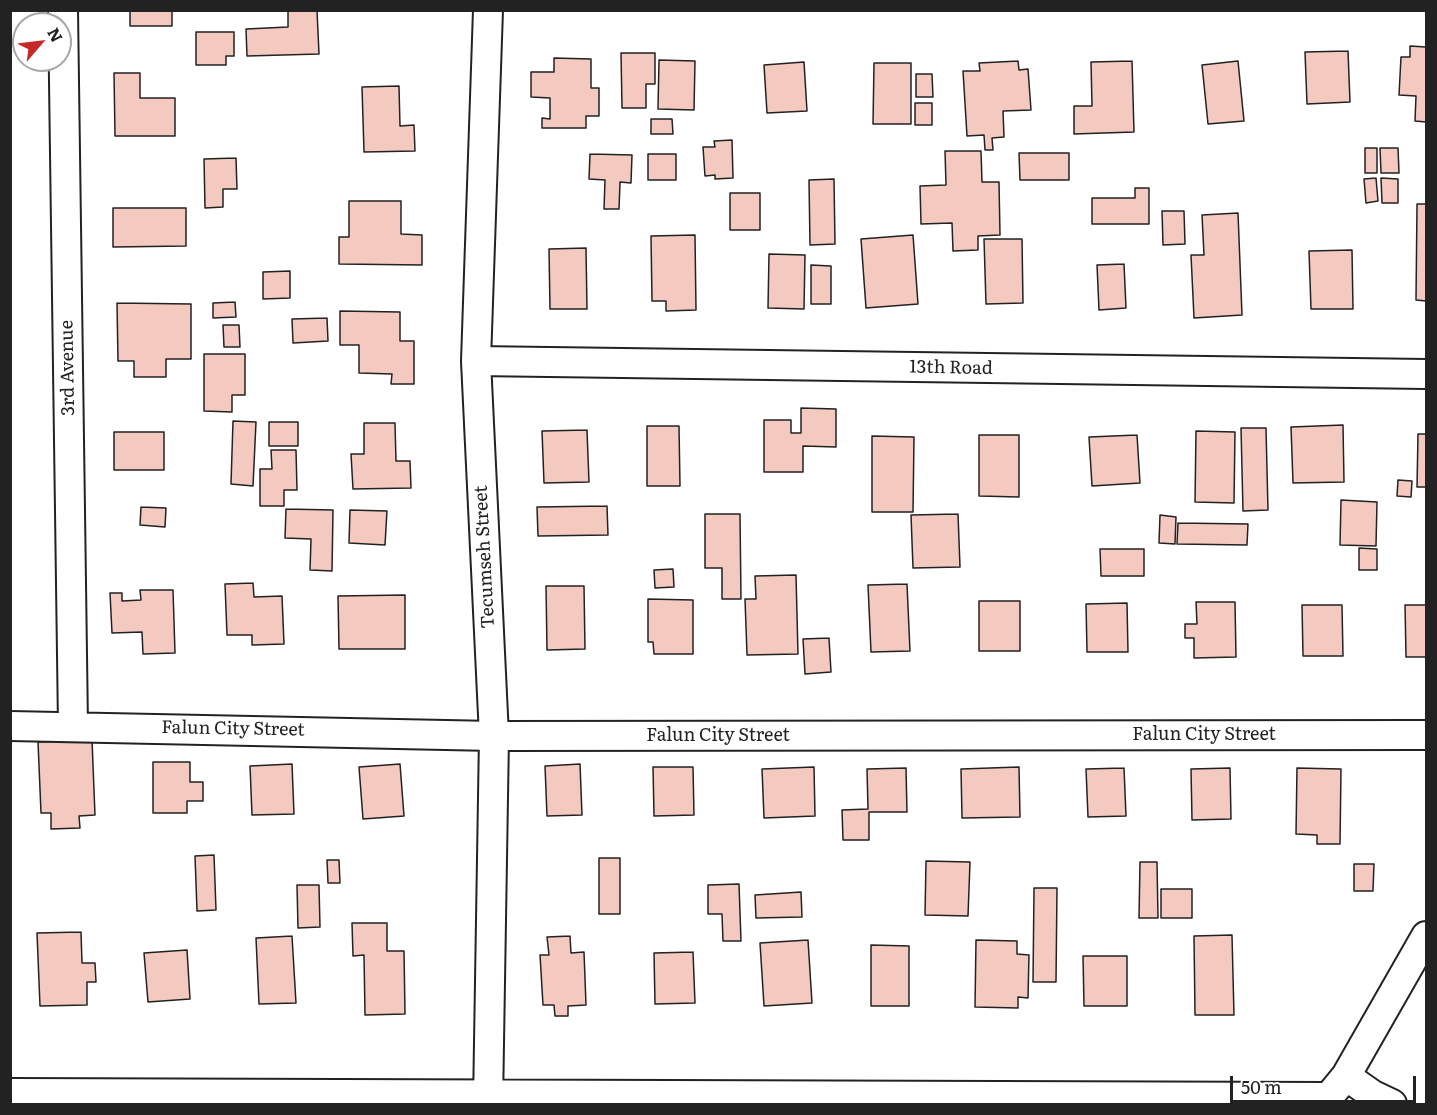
<!DOCTYPE html>
<style>
body{margin:0}
#map{position:relative;width:1437px;height:1115px;overflow:hidden;background:#fff;font-family:Literata,serif}
canvas{display:block}
.frame{position:absolute;inset:0;border:12px solid #222;pointer-events:none}
.north{position:absolute;left:12px;top:12px;width:60px;height:60px;box-sizing:border-box;background:#fff;border:2px solid #a7a7a7;border-radius:50%;rotate:62deg;font-size:16px;font-weight:700;line-height:24px;text-align:center;color:#222}
.north::after{content:'';display:block;margin:auto;width:21px;height:27px;background:#c62828;clip-path:polygon(50% 0,100% 100%,50% 72%,0 100%)}
.scale{position:absolute;left:1230px;top:1076px;width:186px;height:27px;box-sizing:border-box;border:3px solid #222;border-top:0;padding-left:8px;font-size:18px;line-height:21px;white-space:nowrap;color:#222;-webkit-text-stroke:4px #fff;paint-order:stroke}
</style>
<div id="map">
<canvas width="1437" height="1115"></canvas>
<div class="frame"></div>
<div class="north">N</div>
<div class="scale">50 m</div>
</div>
<script>
const context = document.querySelector('canvas').getContext('2d');
context.lineJoin = 'round';
function fill(path, color) {
  context.fillStyle = color;
  context.fill(path, 'evenodd');
}
function shape(rows) {
  const path = new Path2D();
  for (const r of rows) {
    path.moveTo(r[0], r[1]);
    for (let i = 2; i < r.length; i += 2) path.lineTo(r[i], r[i + 1]);
  }
  return path;
}
function stroke(path, color, width, dash) {
  context.strokeStyle = color;
  context.lineWidth = width;
  context.lineCap = dash ? 'butt' : 'round';
  context.setLineDash(dash || []);
  context.stroke(path);
}
function write(font, color, halo, rows, align = 'center') {
  context.font = font + ' Literata,serif';
  context.lineWidth = 4.5;
  context.setLineDash([]);
  context.textBaseline = 'middle';
  context.strokeStyle = halo;
  context.fillStyle = color;
  for (const [text, x, y, turn = 0] of rows) {
    context.save();
    context.translate(x, y);
    context.rotate((+turn || 0) * Math.PI / 180);
    context.textAlign = isNaN(turn) ? turn : align;
    if (halo) context.strokeText(text, 0, 0);
    context.fillText(text, 0, 0);
    context.restore();
  }
}
const building = shape([
 [130,10,172,10,172,26,130,26,130,10],
 [288,10,317,10,319,54,247,56,246,29,288,27,288,10],
 [196,32,234,32,234,56,226,56,226,65,196,65,196,32],
 [1410,46,1426,47,1426,122,1415,121,1416,96,1399,95,1401,57,1410,57,1410,46],
 [1348,51,1350,102,1307,104,1305,52,1348,51],
 [621,53,655,53,655,84,646,84,646,108,622,108,621,53],
 [554,58,591,59,591,88,599,88,599,116,586,116,586,128,542,128,542,118,550,119,550,98,531,97,531,72,554,72,554,58],
 [659,60,695,61,694,110,658,109,659,60],
 [1018,61,1019,70,1028,69,1031,110,1003,111,1004,137,992,138,993,150,985,150,984,135,967,136,963,71,980,71,979,63,1018,61],
 [1132,61,1134,132,1074,134,1074,106,1092,106,1091,62,1132,61],
 [1238,61,1244,121,1208,124,1202,65,1238,61],
 [804,62,807,111,767,113,764,65,804,62],
 [874,63,911,63,911,124,873,124,874,63],
 [114,73,140,73,140,98,175,98,175,136,115,136,114,73],
 [916,74,932,74,933,97,916,97,916,74],
 [399,86,400,126,414,125,415,151,364,152,362,87,399,86],
 [915,103,932,103,932,125,915,125,915,103],
 [651,119,672,119,673,134,651,134,651,119],
 [732,140,733,178,715,179,715,175,705,176,703,147,715,147,714,141,732,140],
 [1365,148,1377,148,1377,173,1365,173,1365,148],
 [1380,148,1398,148,1399,173,1381,173,1380,148],
 [945,151,981,151,982,182,999,182,1000,235,978,236,978,250,953,251,952,223,921,224,920,186,946,185,945,151],
 [1019,153,1069,153,1069,180,1020,180,1019,153],
 [590,154,632,155,631,183,620,182,619,209,604,209,605,180,589,179,590,154],
 [648,154,676,154,676,180,648,180,648,154],
 [236,158,237,189,223,189,223,207,205,208,204,159,236,158],
 [1376,178,1378,201,1366,203,1364,179,1376,178],
 [1381,178,1398,179,1398,203,1382,203,1381,178],
 [834,179,835,244,810,245,809,180,834,179],
 [1135,188,1149,188,1149,224,1092,224,1092,198,1135,198,1135,188],
 [730,193,760,193,760,230,730,230,730,193],
 [349,201,401,201,401,234,422,235,422,265,339,264,339,237,349,237,349,201],
 [1417,204,1426,204,1426,301,1416,300,1417,204],
 [113,208,186,208,186,246,113,247,113,208],
 [1162,211,1184,211,1185,244,1163,245,1162,211],
 [1238,213,1242,315,1194,318,1191,255,1204,255,1202,215,1238,213],
 [695,235,696,310,666,311,666,301,652,301,651,236,695,235],
 [913,235,918,304,866,308,861,239,913,235],
 [984,239,1022,239,1023,303,986,304,984,239],
 [586,248,587,309,550,309,549,249,586,248],
 [1352,250,1353,309,1311,309,1309,251,1352,250],
 [769,254,805,255,804,309,768,308,769,254],
 [1124,264,1126,308,1099,310,1097,265,1124,264],
 [811,265,831,266,831,304,811,304,811,265],
 [290,271,290,298,263,299,263,272,290,271],
 [235,302,236,317,213,318,213,303,235,302],
 [117,303,191,304,191,359,166,359,166,377,134,377,134,361,118,361,117,303],
 [340,311,400,312,400,341,414,341,414,384,391,384,392,374,359,373,359,345,340,345,340,311],
 [327,318,328,341,293,343,292,319,327,318],
 [223,325,239,325,240,347,224,347,223,325],
 [204,354,245,354,245,395,232,395,232,412,204,411,204,354],
 [801,408,836,409,836,447,803,446,803,472,764,472,764,420,791,420,791,433,801,433,801,408],
 [233,421,256,422,253,486,231,484,233,421],
 [269,422,298,422,298,446,269,446,269,422],
 [364,423,395,423,396,461,410,461,411,488,353,489,351,454,364,454,364,423],
 [1343,425,1344,482,1293,483,1291,427,1343,425],
 [647,426,679,426,680,486,647,486,647,426],
 [1241,428,1266,428,1268,510,1243,511,1241,428],
 [587,430,589,482,544,483,542,431,587,430],
 [1196,431,1235,432,1234,503,1195,502,1196,431],
 [114,432,164,432,164,470,114,470,114,432],
 [1418,434,1426,434,1426,487,1417,487,1418,434],
 [979,435,1019,435,1019,497,979,496,979,435],
 [1137,435,1140,483,1092,486,1089,437,1137,435],
 [872,436,914,437,913,512,872,512,872,436],
 [271,450,296,450,297,490,284,490,284,506,260,506,260,469,272,469,271,450],
 [1398,480,1412,481,1411,497,1397,496,1398,480],
 [1341,500,1377,502,1376,546,1340,545,1341,500],
 [607,506,608,535,538,536,537,507,607,506],
 [141,507,166,508,165,527,140,525,141,507],
 [286,509,333,510,332,571,310,570,311,539,285,538,286,509],
 [350,510,387,511,385,545,349,543,350,510],
 [705,514,740,514,741,599,722,599,722,568,705,568,705,514],
 [958,514,960,567,913,568,911,515,958,514],
 [1160,515,1176,517,1175,544,1159,543,1160,515],
 [1178,523,1248,524,1247,545,1177,544,1178,523],
 [1359,548,1377,549,1377,570,1359,570,1359,548],
 [1100,549,1144,549,1144,576,1101,576,1100,549],
 [673,569,674,587,655,588,654,570,673,569],
 [796,575,798,654,747,655,745,599,756,599,755,576,796,575],
 [253,583,254,597,282,596,284,644,252,645,252,635,227,635,225,584,253,583],
 [907,584,910,651,871,652,868,585,907,584],
 [546,586,584,586,585,649,547,650,546,586],
 [140,590,173,590,175,653,143,654,142,632,112,633,110,593,122,593,122,601,141,600,140,590],
 [405,595,405,649,339,649,338,596,405,595],
 [648,599,693,600,693,654,654,654,653,642,648,642,648,599],
 [979,601,1020,601,1020,651,979,651,979,601],
 [1196,602,1235,602,1236,657,1194,658,1194,638,1185,638,1185,624,1197,624,1196,602],
 [1127,603,1128,652,1087,652,1086,604,1127,603],
 [1302,605,1342,605,1343,656,1303,656,1302,605],
 [1405,605,1426,605,1426,657,1406,657,1405,605],
 [829,638,831,672,805,674,803,639,829,638],
 [92,740,95,815,79,816,80,828,51,829,51,813,41,813,38,742,92,740],
 [153,762,190,762,190,782,203,782,203,801,187,801,187,813,153,813,153,762],
 [292,764,294,814,252,815,250,766,292,764],
 [400,764,404,816,363,819,359,767,400,764],
 [580,764,582,815,547,816,545,766,580,764],
 [653,767,693,767,694,815,654,816,653,767],
 [814,767,815,816,764,818,762,769,814,767],
 [1019,767,1020,817,962,818,961,769,1019,767],
 [906,768,907,812,869,812,869,840,843,840,842,810,868,809,867,769,906,768],
 [1124,768,1126,816,1088,817,1086,769,1124,768],
 [1230,768,1231,819,1192,820,1191,769,1230,768],
 [1297,768,1341,769,1340,844,1317,844,1317,835,1296,834,1297,768],
 [214,855,216,910,197,911,195,856,214,855],
 [599,858,620,858,620,914,599,914,599,858],
 [327,860,339,860,340,883,328,883,327,860],
 [926,861,970,862,968,916,925,915,926,861],
 [1140,862,1157,862,1158,918,1139,918,1140,862],
 [1354,864,1374,864,1373,891,1354,891,1354,864],
 [739,884,741,941,723,941,722,914,708,914,708,885,739,884],
 [297,885,319,885,320,927,298,928,297,885],
 [1034,888,1057,888,1056,982,1033,982,1034,888],
 [1161,889,1192,889,1192,918,1161,918,1161,889],
 [801,892,802,917,756,918,755,895,801,892],
 [352,923,387,923,387,951,404,951,405,1014,365,1015,364,955,353,956,352,923],
 [81,932,82,963,95,963,96,982,87,982,87,1005,40,1006,37,933,81,932],
 [1232,935,1234,1015,1195,1015,1194,936,1232,935],
 [292,936,296,1003,259,1004,256,938,292,936],
 [570,936,571,953,584,952,586,1005,568,1006,568,1016,555,1016,554,1005,543,1005,540,955,549,955,547,937,570,936],
 [808,940,812,1003,764,1006,760,943,808,940],
 [976,940,1017,941,1017,954,1029,955,1028,998,1018,997,1018,1008,975,1007,976,940],
 [871,945,909,946,909,1006,871,1006,871,945],
 [187,950,190,999,148,1002,144,953,187,950],
 [693,952,695,1003,655,1004,654,953,693,952],
 [1083,956,1127,956,1127,1006,1084,1006,1083,956]
]);
fill(building, '#f3c9c0');
stroke(building, '#222', 1.5);
const minor = shape([
 [63,10,73,726],
 [476,361,1426,374],
 [10,726,494,736,1426,735],
 [1346,1076,1373,1095,1392,1104],
 [10,1093,1327,1097],
 [488,1104,494,736,476,361,488,10],
 [1323,1104,1346,1076,1426,936]
]);
stroke(minor, '#222', 32);
stroke(minor, '#fff', 28);
write('18px', '#222', '#fff', [
 ["3rd Avenue",68,368,-91],
 ["13th Road",951,368,1],
 ["Tecumseh Street",485,557,-93],
 ["Falun City Street",233,729,1],
 ["Falun City Street",1204,735],
 ["Falun City Street",718,736]
]);
</script>
